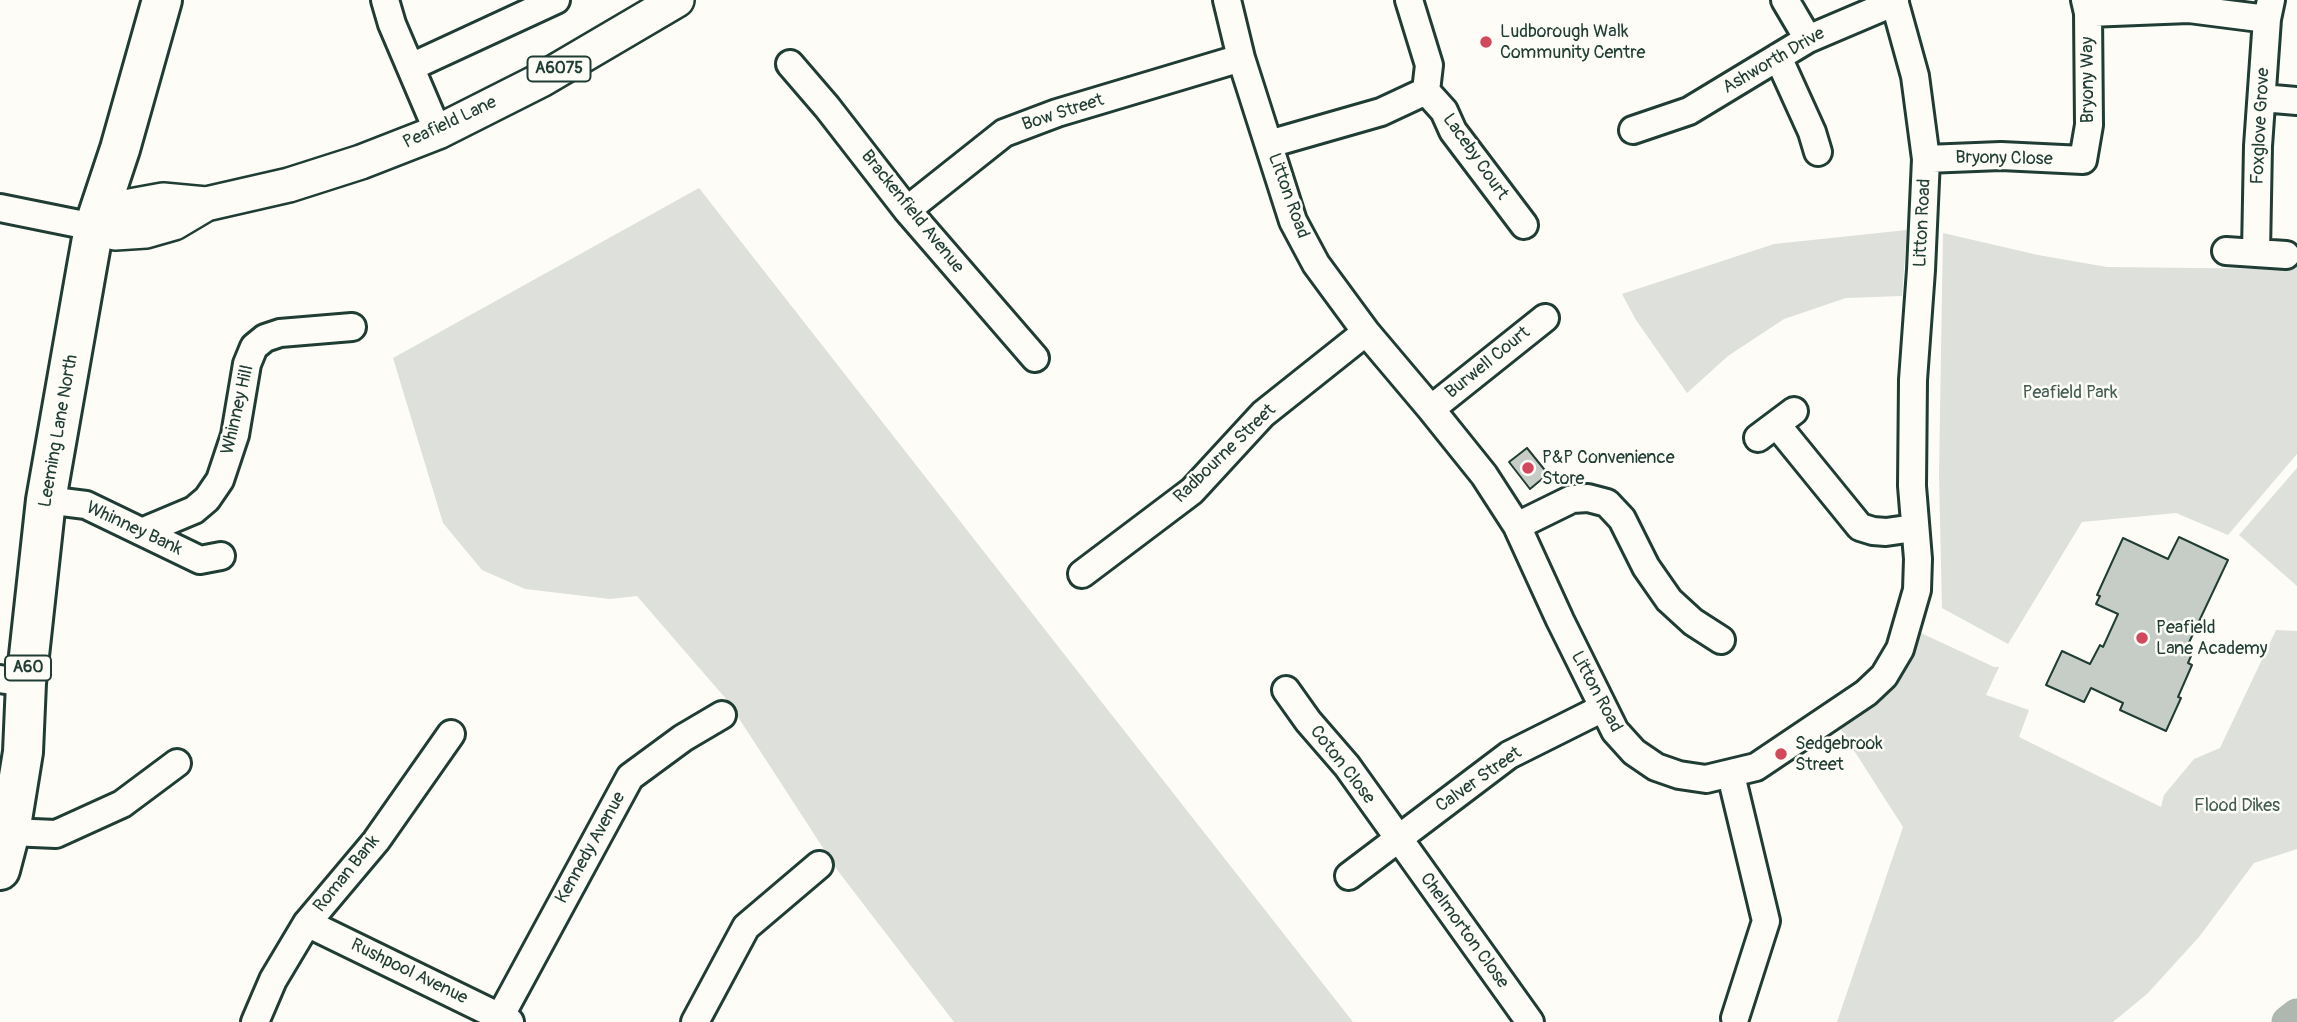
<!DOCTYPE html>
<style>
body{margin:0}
canvas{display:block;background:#fdfcf7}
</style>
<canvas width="2297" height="1022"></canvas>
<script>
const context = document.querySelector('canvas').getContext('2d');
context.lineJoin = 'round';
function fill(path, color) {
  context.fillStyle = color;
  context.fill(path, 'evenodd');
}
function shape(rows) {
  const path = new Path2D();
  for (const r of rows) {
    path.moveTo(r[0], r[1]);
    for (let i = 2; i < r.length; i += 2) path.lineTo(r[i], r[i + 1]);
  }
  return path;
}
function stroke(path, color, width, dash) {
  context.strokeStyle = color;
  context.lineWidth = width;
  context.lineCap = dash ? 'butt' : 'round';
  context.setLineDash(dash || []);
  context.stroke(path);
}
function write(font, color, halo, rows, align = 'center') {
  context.font = font + ' Pangolin,sans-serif';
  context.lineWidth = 5;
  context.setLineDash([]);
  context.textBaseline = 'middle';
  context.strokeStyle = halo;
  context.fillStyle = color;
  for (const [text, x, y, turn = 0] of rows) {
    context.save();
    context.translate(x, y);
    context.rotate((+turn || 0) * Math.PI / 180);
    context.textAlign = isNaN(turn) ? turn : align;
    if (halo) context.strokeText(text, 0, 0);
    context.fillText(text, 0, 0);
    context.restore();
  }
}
fill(shape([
 [699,188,1104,705,1353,1022,954,1022,838,871,727,700,637,596,610,599,525,589,482,570,443,523,393,358],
 [1907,230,1902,296,1846,298,1784,319,1728,356,1687,393,1636,320,1622,294,1774,244],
 [1943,233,2038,255,2107,267,2284,269,2297,265,2297,454,2228,535,2176,513,2082,522,2008,644,1942,608,1939,475],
 [2297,468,2297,586,2239,535],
 [2276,630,2297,631,2297,849,2254,863,2199,937,2147,994,2113,1022,1837,1022,1903,827,1839,727,1876,705,1893,685,1914,654,1921,633,1994,667,1999,667,1986,695,2029,710,2019,737,2161,807,2164,795,2194,759,2220,748]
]), '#dde0db');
stroke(shape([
 [2288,1022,2297,1015]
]), '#aeb8b1', 33);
const building = shape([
 [1527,448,1548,474,1530,489,1509,462,1527,448],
 [2179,537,2228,560,2184,653,2191,656,2188,663,2192,665,2178,697,2181,698,2166,731,2120,710,2123,703,2091,688,2084,702,2046,685,2062,651,2090,664,2100,645,2103,647,2118,614,2096,604,2100,596,2097,595,2123,538,2168,559,2179,537]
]);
fill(building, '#c6cdc7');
stroke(building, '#1f3d34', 2);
const minor = shape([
 [385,0,392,24,438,132],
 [1227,0,1241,58,1293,221,1316,264,1366,332,1431,409,1484,475,1517,526,1560,620,1615,731,1634,752,1656,767,1679,775,1706,779,1756,767,1866,693,1884,676,1900,649,1917,590,1918,559,1912,486,1913,380,1921,270,1926,159,1915,76,1894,0],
 [1785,0,1808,39],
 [2088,13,2189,9,2267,19],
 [1778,57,1812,132,1818,152],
 [790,64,827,107,907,210,1035,358],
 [411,67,556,0],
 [1426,91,1444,111,1453,131,1524,225],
 [2262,98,2297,101],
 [1633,130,1689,111,1808,39,1895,2],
 [1269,144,1381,112,1426,91,1429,65,1409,0],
 [1926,159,2001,156,2083,160,2089,125,2088,13,2085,0],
 [0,208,94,227],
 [907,210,1004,133,1057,113,1241,58],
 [2226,251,2286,255],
 [2256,252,2258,146,2267,19,2271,0],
 [1431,409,1545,318],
 [1777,425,1860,527,1873,531,1886,532,1914,528],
 [1758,438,1794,411],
 [46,500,86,505,200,560,221,556],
 [1517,526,1572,499,1588,498,1607,503,1622,519,1646,567,1669,600,1693,622,1721,640],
 [144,531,194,510,207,499,220,480,235,435,247,364,254,347,265,338,280,333,352,327],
 [1082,574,1192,491,1263,414,1366,332],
 [0,679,26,683],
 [1286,690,1308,721,1347,766,1530,1022],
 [1731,775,1766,921,1735,1018],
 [10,832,56,834,122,804,177,763],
 [1349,876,1509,755,1601,709],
 [307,923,510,1022],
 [500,1017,630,777,683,738,722,715],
 [255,1022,273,980,307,923,376,841,451,734],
 [695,1022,746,927,819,865]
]);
const major = shape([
 [94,227,115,233,146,231,174,223,206,204,289,185,361,162,438,132,541,80,677,0],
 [94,227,130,206,163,200,206,204]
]);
const highway = shape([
 [0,870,10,832,23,752,26,683,46,500,86,272,94,227,120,149,162,0]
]);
stroke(minor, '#1f3d34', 32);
stroke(major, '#1f3d34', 38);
stroke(highway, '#1f3d34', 44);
stroke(minor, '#fdfcf7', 26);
stroke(major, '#fdfcf7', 33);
stroke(highway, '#fdfcf7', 38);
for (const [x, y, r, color] of [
 [1486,42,7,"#d1495b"],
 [1528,468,7,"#d1495b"],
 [2142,638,7,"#d1495b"],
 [1781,754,7,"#d1495b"]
]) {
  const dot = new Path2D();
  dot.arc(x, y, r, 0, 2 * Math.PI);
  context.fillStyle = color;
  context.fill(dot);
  stroke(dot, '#fdfcf7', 2.5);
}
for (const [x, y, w] of [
 [559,69,63],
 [28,668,46]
]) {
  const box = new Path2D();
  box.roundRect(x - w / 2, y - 12.5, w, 25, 5);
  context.fillStyle = '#fdfcf7';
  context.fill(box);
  stroke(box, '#1f3d34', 2);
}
write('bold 16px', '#1f3d34', null, [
 ["A6075",559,69],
 ["A60",28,668]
]);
write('18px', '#1f3d34', '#fdfcf7', [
 ["Ludborough Walk",1500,32],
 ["Community Centre",1500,53],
 ["P&P Convenience",1542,458],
 ["Store",1542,479],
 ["Peafield",2156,628],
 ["Lane Academy",2156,649],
 ["Sedgebrook",1795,744],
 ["Street",1795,765]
], 'left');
write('18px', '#1f3d34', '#fdfcf7', [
 ["Ashworth Drive",1774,61,-30],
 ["Bryony Way",2088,80,-90],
 ["Bow Street",1063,113,-18],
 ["Peafield Lane",450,123,-25],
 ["Foxglove Grove",2261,126,-87],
 ["Laceby Court",1475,157,55],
 ["Bryony Close",2004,159,1],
 ["Litton Road",1288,196,70],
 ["Brackenfield Avenue",912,212,51],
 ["Litton Road",1923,223,-87],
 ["Burwell Court",1488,363,-39],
 ["Whinney Hill",238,410,-77],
 ["Leeming Lane North",59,431,-80],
 ["Radbourne Street",1225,454,-44],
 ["Whinney Bank",134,529,25],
 ["Litton Road",1596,692,62],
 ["Coton Close",1342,765,52],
 ["Calver Street",1479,780,-35],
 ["Kennedy Avenue",591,848,-61],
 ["Roman Bank",347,874,-51],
 ["Chelmorton Close",1464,931,54],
 ["Rushpool Avenue",409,972,26]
]);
write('18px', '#455e55', '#fdfcf7', [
 ["Peafield Park",2070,393],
 ["Flood Dikes",2237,806]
]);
</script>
